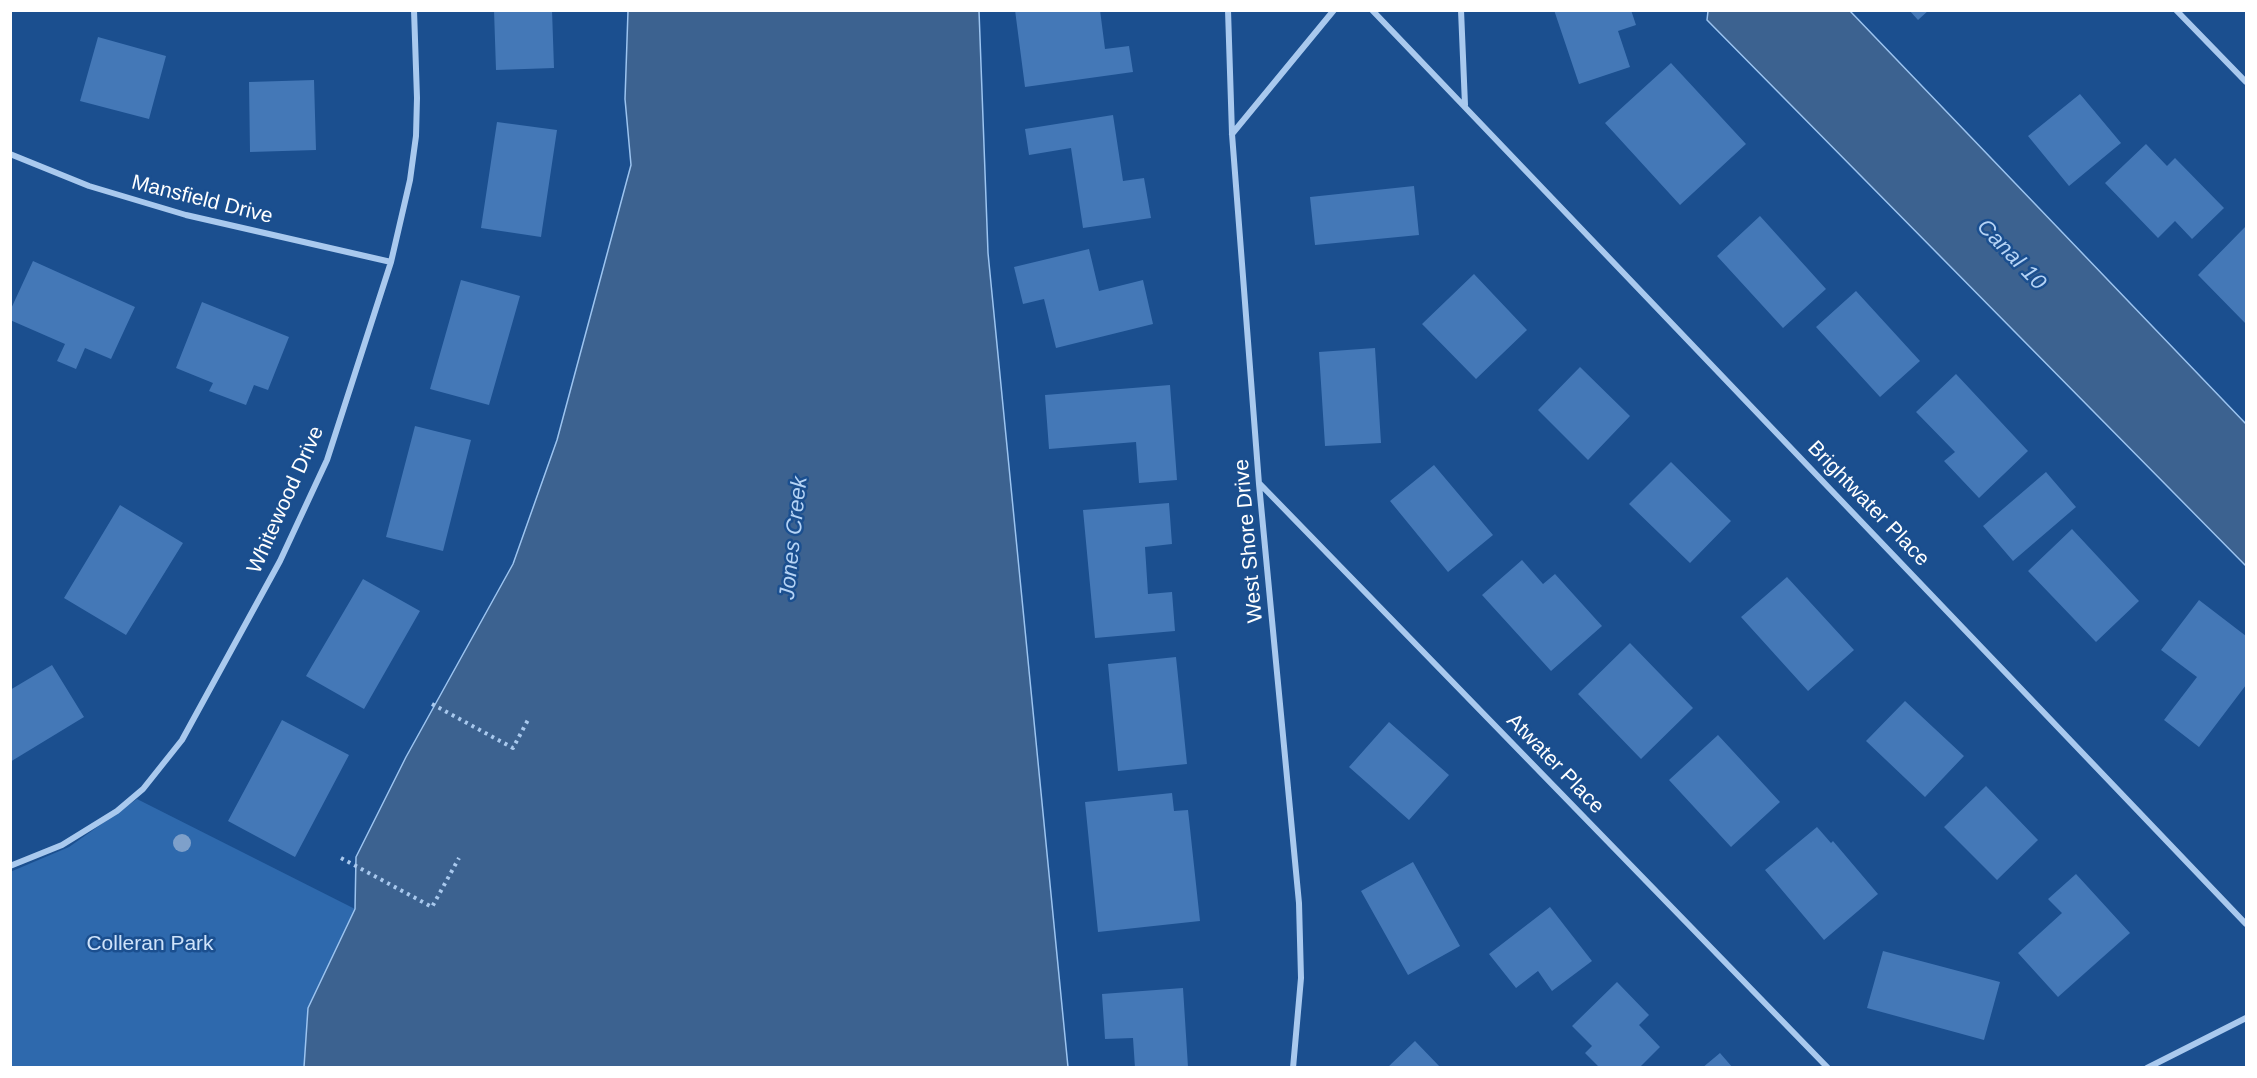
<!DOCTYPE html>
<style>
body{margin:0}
#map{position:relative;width:2257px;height:1078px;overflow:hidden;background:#1b4f8f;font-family:Arial,sans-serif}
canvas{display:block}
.frame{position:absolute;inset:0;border:12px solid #fff;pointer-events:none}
</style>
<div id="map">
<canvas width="2257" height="1078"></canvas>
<div class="frame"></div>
</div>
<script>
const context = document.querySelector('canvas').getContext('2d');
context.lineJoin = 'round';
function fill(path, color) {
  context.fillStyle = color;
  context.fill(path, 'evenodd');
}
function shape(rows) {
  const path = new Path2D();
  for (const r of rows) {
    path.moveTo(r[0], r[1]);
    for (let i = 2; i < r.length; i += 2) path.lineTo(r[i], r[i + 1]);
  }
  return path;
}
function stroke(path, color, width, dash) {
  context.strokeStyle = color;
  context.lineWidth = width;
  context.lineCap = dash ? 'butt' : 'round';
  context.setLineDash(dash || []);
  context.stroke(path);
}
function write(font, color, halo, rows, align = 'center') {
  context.font = font + ' Arial,sans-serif';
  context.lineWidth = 5;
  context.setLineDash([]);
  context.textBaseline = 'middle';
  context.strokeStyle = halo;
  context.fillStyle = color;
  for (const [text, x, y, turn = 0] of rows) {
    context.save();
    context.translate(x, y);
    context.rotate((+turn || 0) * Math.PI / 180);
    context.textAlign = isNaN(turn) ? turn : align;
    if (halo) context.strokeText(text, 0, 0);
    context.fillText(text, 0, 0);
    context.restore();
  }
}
fill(shape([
 [137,799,355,909,308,1008,306,1067,11,1067,10,872,69,847]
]), '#2e69ad');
const water = shape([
 [628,11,979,11,988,253,1068,1067,304,1067,308,1008,355,909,356,857,406,757,513,564,557,440,631,165,625,99,628,11],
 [1708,11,1850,11,2246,424,2246,566,1707,20,1708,11]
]);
fill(water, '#3c6290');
stroke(water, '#9cc4f0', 1.5);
fill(shape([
 [494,10,552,10,554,68,496,70],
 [1015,10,1100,10,1105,49,1129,46,1133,72,1025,87],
 [1554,10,1631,10,1636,25,1618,31,1630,67,1579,84],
 [1909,10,1929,10,1918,20],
 [98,37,166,56,149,119,80,101],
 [1671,63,1746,144,1680,205,1605,123],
 [314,80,316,150,250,152,249,82],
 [2080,94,2121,143,2069,186,2028,136],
 [1113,115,1123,181,1144,178,1151,218,1083,228,1071,148,1029,155,1025,129],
 [497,122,557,130,541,237,481,228],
 [2146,144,2167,166,2175,158,2224,208,2192,239,2175,221,2158,238,2105,183],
 [1414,186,1419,235,1315,245,1310,197],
 [1760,216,1826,289,1783,328,1717,256],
 [2246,226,2246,324,2198,275],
 [1089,249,1099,291,1143,280,1153,324,1056,348,1044,299,1023,304,1014,267],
 [33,261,135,307,111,359,85,348,76,369,57,361,65,344,10,320,10,311],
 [1474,274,1527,330,1476,379,1422,324],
 [461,280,520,296,489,405,430,389],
 [1856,291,1920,361,1880,397,1816,327],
 [202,302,289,337,268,390,254,385,246,405,209,391,213,383,176,368],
 [1375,348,1381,443,1325,446,1319,352],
 [1580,367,1630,416,1588,460,1538,410],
 [1956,374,2028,451,1979,498,1944,461,1955,452,1916,412],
 [1170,385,1177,480,1139,483,1136,442,1049,449,1045,395],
 [415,426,471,440,443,551,386,537],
 [1671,462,1731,521,1690,563,1629,504],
 [1434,465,1493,535,1448,572,1390,501],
 [2046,472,2076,507,2013,561,1983,526],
 [1169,503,1172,544,1145,547,1148,594,1172,592,1175,631,1095,638,1083,510],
 [120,505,183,543,126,635,64,598],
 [2072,529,2139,601,2096,642,2028,571],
 [1522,560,1543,584,1555,574,1602,626,1551,671,1482,595],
 [1787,577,1854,650,1808,691,1741,617],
 [363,579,420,611,364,709,306,676],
 [2199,600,2246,636,2246,685,2199,747,2164,720,2197,677,2161,650],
 [1630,643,1693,708,1641,759,1578,694],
 [1176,657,1187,764,1118,771,1108,664],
 [52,665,84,717,10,762,10,690],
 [1905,701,1964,756,1925,797,1866,741],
 [282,720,349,755,295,857,228,821],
 [1389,722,1449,775,1409,820,1349,767],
 [1718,735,1780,802,1731,847,1669,780],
 [1986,786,2038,840,1997,880,1944,827],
 [1172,793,1174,811,1188,810,1200,921,1098,932,1085,802],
 [1817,827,1831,843,1833,841,1878,894,1824,940,1765,870],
 [1413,862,1460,946,1408,975,1361,891],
 [2076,874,2130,933,2058,997,2018,953,2062,913,2048,899],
 [1550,907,1592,961,1552,991,1538,971,1516,988,1489,954],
 [1883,951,2000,982,1984,1040,1867,1008],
 [1617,982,1649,1015,1639,1025,1660,1047,1639,1068,1600,1068,1585,1053,1592,1046,1572,1026],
 [1183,988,1188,1067,1135,1068,1133,1038,1105,1039,1102,994],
 [1415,1041,1441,1068,1387,1068],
 [1720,1053,1733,1068,1702,1068]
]), '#4478b7');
stroke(shape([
 [432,704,513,748,529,718],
 [341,858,432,907,459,858]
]), '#a9c9ee', 4, [3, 4.5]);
stroke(shape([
 [1228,10,1232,134,1259,484,1299,903,1301,978,1293,1068],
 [1372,10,2246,924],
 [1461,10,1465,105],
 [2176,10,2246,82],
 [1232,134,1334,10],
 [10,154,89,186,186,215,391,262],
 [1260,484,1828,1068],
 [10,866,62,845,117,811,143,789,182,740,280,561,327,460,391,262,410,180,416,136,417,98,414,10],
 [2147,1068,2246,1018]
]), '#a9c9ee', 6);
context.fillStyle = '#7ea0ca';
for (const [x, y] of [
 [182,843]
]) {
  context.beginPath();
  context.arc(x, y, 9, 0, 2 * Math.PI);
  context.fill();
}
write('21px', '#fff', '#1b4f8f', [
 ["Mansfield Drive",202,200,14],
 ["Whitewood Drive",286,500,-66],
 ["Brightwater Place",1868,504,46],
 ["West Shore Drive",1249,541,-95],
 ["Atwater Place",1555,764,46]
]);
write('21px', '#cfe3fa', '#1b4f8f', [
 ["Colleran Park",150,944]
]);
write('italic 22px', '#b5d3f5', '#1b4f8f', [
 ["Canal 10",2011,255,46],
 ["Jones Creek",794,538,-84]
]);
</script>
